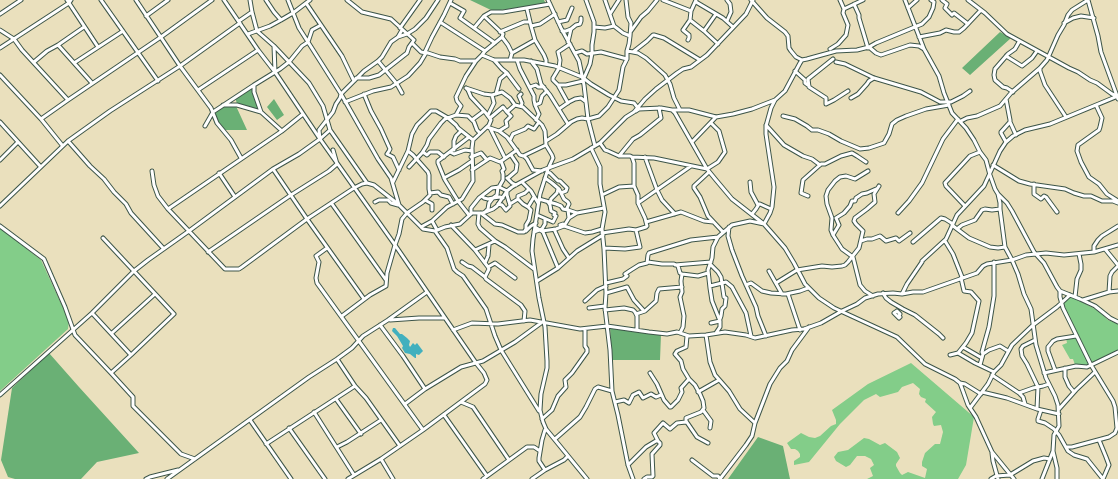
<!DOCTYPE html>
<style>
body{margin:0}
canvas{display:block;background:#eae0bd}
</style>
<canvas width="1118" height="479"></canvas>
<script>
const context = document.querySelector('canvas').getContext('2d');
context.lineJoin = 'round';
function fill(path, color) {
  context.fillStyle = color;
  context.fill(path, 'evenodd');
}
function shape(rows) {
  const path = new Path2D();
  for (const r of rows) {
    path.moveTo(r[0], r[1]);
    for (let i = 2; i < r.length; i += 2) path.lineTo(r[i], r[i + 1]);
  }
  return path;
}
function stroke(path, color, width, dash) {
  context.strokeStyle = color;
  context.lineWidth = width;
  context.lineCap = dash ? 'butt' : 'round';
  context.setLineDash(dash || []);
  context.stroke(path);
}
fill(shape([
 [0,228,41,260,69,321,68,329,0,391],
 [1070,296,1099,311,1108,320,1118,324,1118,351,1092,364,1063,304],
 [1076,336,1090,365,1083,366,1075,365,1073,359,1070,359,1062,345,1067,343,1066,338],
 [911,363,974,417,966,465,958,479,867,479,873,476,870,468,874,465,871,459,865,456,857,456,850,465,846,467,836,461,834,457,838,452,848,450,864,438,869,439,880,445,885,443,897,452,900,458,896,464,896,466,900,473,902,475,908,472,925,478,927,469,922,466,922,462,925,453,935,444,940,444,943,432,941,425,934,426,933,424,932,417,936,412,925,402,926,399,921,397,919,394,920,389,913,383,902,387,898,392,880,397,876,394,864,400,840,424,809,462,794,465,794,461,800,457,800,454,798,451,795,449,791,449,787,443,801,433,809,437,815,438,820,436,831,426,836,424,836,420,832,410,868,384]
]), '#83cd89');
fill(shape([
 [470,0,544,0,546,4,493,11],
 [1000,32,1011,38,970,75,962,68],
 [253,86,260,111,237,104,235,97],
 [274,99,284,115,277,120,267,107],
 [223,106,236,106,247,130,224,130,217,122,214,113],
 [610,327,661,334,660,360,612,360],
 [49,353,79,387,139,453,97,462,81,479,15,479,8,477,1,460,12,388],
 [758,437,783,446,790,479,728,479]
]), '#6ab075');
fill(shape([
 [393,328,395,328,400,334,402,334,407,338,410,341,409,345,410,347,413,343,415,345,417,343,423,351,419,355,416,354,416,358,415,358,410,354,405,353,402,348,403,346,397,336,392,331]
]), '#42b0be');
const street = shape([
 [67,0,98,47],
 [101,0,158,81],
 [136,0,180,66,211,108,217,123,231,140,241,158],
 [224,0,258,50,275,72],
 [250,0,252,12,257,31,274,46,309,83,323,106,330,130,367,183],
 [266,0,274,12,281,20],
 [288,0,299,28,308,42,341,94,378,159,391,178,399,205,423,229,435,231,445,227,460,224,472,213,483,213,493,209,497,206,507,191,512,187,543,170,573,159,600,143,626,117,634,112,645,99,656,89,677,73,683,69,691,67,707,55,746,14,753,0],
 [347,0,362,12,391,19,414,40,409,47,407,53,379,75,369,78,356,78],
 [548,0,561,28,579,61,584,85,588,119,595,146],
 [605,0,614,26,623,33,630,36],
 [663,0,691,11],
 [727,0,730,4,731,12,727,21],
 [751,0,767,18,785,32,788,36,789,48,791,51,796,57,802,60],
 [840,0,844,9],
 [905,0,924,49,939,76,944,93,952,113,966,128,974,140,980,152,986,160,990,175,995,189,998,194,1007,203,1012,211,1034,252,1044,263,1057,287,1060,291,1080,299,1095,306,1110,318,1118,322],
 [942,0,947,4,945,8,952,15,954,13,968,24],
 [968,0,985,13,1007,34,1069,68,1078,72,1090,80,1097,83,1112,94,1117,96,1118,99],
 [1088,0,1098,36,1101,52,1117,96],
 [696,2,723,18,733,27],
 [306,3,342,56,354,81],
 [450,3,464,11,460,18,495,43],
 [854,4,859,15,859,18,868,48],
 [908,8,917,0],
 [0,14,21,0],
 [610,14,619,0],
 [146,16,168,0],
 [690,20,704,31,718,44],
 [239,21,252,12],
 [440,22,485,51],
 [558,22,567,20,572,8],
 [1064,23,1073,18,1081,16,1094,18],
 [531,26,540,24,555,14],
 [594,27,605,28,614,26],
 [400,28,420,0],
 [474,28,484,16,491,12,503,12,550,4],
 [0,30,14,39,22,50,68,100],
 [562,31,566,31,571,29,576,25,580,24,581,21,581,18],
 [631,31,641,17,648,11,657,0],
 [704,31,716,14],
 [500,32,524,22,530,22],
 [248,34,270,26,281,20,293,13,310,0],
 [398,37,407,34,415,29,426,18,438,0],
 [502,37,508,45,512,53],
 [919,37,940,33,946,30,954,32,959,32,964,28,981,10],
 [535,40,544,55,546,60,546,64],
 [688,40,689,38,689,35,683,30,690,20,691,11,696,0],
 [568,42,571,29],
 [412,43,421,52,426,53],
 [58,45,92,83],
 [274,46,275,72,320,139,395,245,476,363,484,373,487,380,485,384,423,430,381,459,348,479],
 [869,47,876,43,922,24,929,17,933,8,934,2,931,0],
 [0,48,69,3,71,0],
 [830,49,838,44,846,35,848,25,843,13,844,9,863,0],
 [627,51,633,52,647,41,653,35,654,35,664,38,700,60],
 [425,52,440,57,455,59,460,61,476,61],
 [633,52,638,53,646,58,665,75,670,84,674,98,680,110],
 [575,53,582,51,587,54,601,52,627,59],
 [482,55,485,51,502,37,503,34,484,16],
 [1006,56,1022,66,1032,58,1037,51],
 [833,59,808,79,809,87,826,98,826,104,834,100,848,91],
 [494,60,502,69,507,73,519,89],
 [510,60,512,53,535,40,531,26,527,9],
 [517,60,520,69,534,96,534,100,535,105],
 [378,61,397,84,402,93],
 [531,61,537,69,541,84,550,95,568,124],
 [34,62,47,51,58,45,84,27],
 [836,62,845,64,874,78,921,92,940,102,951,102,963,96,970,91],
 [74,63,123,31],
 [1040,68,1040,71,1045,85,1066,117],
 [795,71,805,80,805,83,809,86],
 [0,75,41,119,62,145],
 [584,78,590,64,592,53,592,45,594,32,594,22,586,0],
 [254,85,254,92,261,112,282,131],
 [558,85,566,85,583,81],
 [530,87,536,85,538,87,544,87],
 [466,88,484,94,492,95,502,92,510,98,515,105,523,107,542,125,545,131,546,145,552,155,553,158,548,169,540,194,533,239,532,251,539,298,545,327,547,361,547,368,541,394,540,410,543,422,546,429,587,479],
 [198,90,258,50],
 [1013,92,1007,88,1003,87,995,80,994,75,995,69,1008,54,1015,49,1019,42],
 [364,94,371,111,381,129,390,149,389,151,387,154,393,157,399,170],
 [496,94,500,79,507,73],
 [521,94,519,96,522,103,521,106],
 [851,98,858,94,867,84,869,81,874,78],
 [345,102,373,91,391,87,408,76,420,63,426,53,425,52,432,37,444,15,451,0],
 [568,103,558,85,553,80,553,78,559,68,560,60,558,52,570,44],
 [223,105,237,105,261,112],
 [1096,105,1102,118,1100,127,1099,130,1078,145,1077,151,1081,162,1089,177,1099,184,1107,194,1118,201],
 [559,109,569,102,575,99,581,98,585,101],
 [672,110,689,110,716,117,733,114,752,109,775,100],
 [636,111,639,109,661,108,672,110,675,113,707,169,716,180,732,199,764,224,785,248,794,263,805,284,819,298,834,308,897,337,925,364,955,379,960,383,968,405,976,417,992,452,1014,479],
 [456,115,468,116,474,122,477,130,480,133],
 [488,115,494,103,492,95],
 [783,116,795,119,807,126,812,130,818,130,829,134,841,141,860,149,869,148,884,143,889,134,892,124,897,120,906,116,926,109,949,105],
 [490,118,503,107,507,112,515,105],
 [41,119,68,100,161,37,212,0],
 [472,120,484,111],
 [536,120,539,114,535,105,540,103,542,96,547,91],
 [961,121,967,118,977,116,1000,106,1011,93,1040,68,1047,60,1058,35,1064,25,1068,15,1072,10,1088,0],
 [0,122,40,166],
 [1010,122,1016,135],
 [766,125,784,145,803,156,812,159,820,165],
 [205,126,213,112,254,85,280,69,289,62,302,46,308,42,312,30,321,25],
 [487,127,499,131,507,137,520,155,523,156,546,145],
 [490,128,505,158],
 [499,131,507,126,506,121,511,116,507,112],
 [320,139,330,130],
 [510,140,513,134,525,129,528,126,534,129,539,122],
 [68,141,90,166,104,179,114,192,126,204,131,213,163,248],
 [546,141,557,134,571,122,577,119,582,118,588,119,599,116,608,107,619,90,623,67,627,59,627,51,629,44,630,36,631,23,628,17,626,0],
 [692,142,716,117],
 [1006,142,1001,133,1001,132,1010,122,1010,120,1006,99],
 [600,143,605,150,608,151,619,156,630,156,632,157,634,163,634,186,638,195,638,203],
 [591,148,600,167,600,184,605,212,602,229,604,249,606,293,605,308,610,350,612,391,618,415,628,465,633,479],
 [454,150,454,141,456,136,461,131],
 [423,152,427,155,430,152,438,152,444,157],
 [450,152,454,154,465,150,472,151],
 [524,156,527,159,533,170,542,171],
 [619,156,633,139,640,135,661,118,659,108],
 [471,157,481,153,487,160],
 [632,157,654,158,707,169,718,162,725,152,719,131,711,123],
 [645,157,657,190,662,200,675,214],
 [0,160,18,142],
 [993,165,1019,181,1030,184,1065,189,1074,193,1084,196,1091,196,1102,201,1113,201,1118,203],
 [409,167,422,153,427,145,429,139,441,123,445,119,456,115,461,106,457,101,456,97,466,76,476,61,482,55,494,60,524,60,555,66,582,77,591,84,609,95,621,101,634,103,638,108],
 [273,169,307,219,364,299],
 [472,170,490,158,500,162,517,150],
 [152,171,154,185,158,196,168,209,225,269,239,269,242,267,307,219,354,188,362,184,367,183,374,185,398,204],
 [868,171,855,179,846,176,840,177,835,181,828,190,826,196,827,204,832,218,831,230,833,235,842,249,853,257,860,285,865,291,873,296],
 [547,172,550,173,558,181,560,181,567,188,566,191,561,193],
 [709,172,694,186,694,188,700,197,708,216,723,232],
 [219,173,235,197],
 [444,178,459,170,472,161],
 [507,178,512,183,516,185],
 [508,178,516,171,517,164,511,155],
 [393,182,408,151,412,134,417,125,431,111,436,111,448,118,456,125,458,128,473,140],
 [522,182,531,191,538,203],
 [750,182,751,192,758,205],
 [1034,184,1034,194,1041,199,1044,196,1046,197,1057,212],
 [499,187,503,180,503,174,502,171,504,169,501,161],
 [430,193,438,192,441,195,449,197,453,204],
 [602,195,619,187,634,186],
 [482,196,484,198,488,199,493,198,497,195,498,187],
 [808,196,801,193,803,180,821,164,825,164,841,156,852,153,857,156,866,162],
 [518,199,518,196,525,193,529,189],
 [539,199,556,204,561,206,563,209,568,210,567,208,569,204,568,202,564,199,559,189,552,183,545,178],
 [425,200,432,204,432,210],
 [375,202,379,200,388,200,391,203,398,205],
 [550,203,551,199,557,193,558,189],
 [332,204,386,280],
 [498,204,502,205,506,210,510,206,509,201],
 [510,204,518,199,523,204,528,207],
 [0,206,68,141,110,111,180,66,240,23],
 [965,206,946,186,945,183,970,156,980,152],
 [168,209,282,131,303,114],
 [485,212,488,209,489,203,493,198,500,197,503,198],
 [479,213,478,224,480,228,495,241],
 [481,213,495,224,502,225,518,232,524,232,526,229,526,225,529,220,531,210,528,207,534,197],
 [898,213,909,201,922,183,943,139,958,119],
 [471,214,471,208,479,198,492,188,499,187,507,191,507,195,509,202],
 [752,214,756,209,759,204,760,204,771,209],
 [469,215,458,201,445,180,438,163,438,161,469,137],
 [537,215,553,222,556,216,554,215,555,213,551,211,550,205,548,202],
 [569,218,568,210,577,213],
 [432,221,437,230],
 [646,222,681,212,704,221,713,222],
 [451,225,475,250,495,241,505,247,534,269],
 [560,225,563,224,564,226,569,218,577,213,604,208],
 [952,225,957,229,962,225,975,220,982,210,985,209,992,210,1000,209],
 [0,226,44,259,65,307,75,335,111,373,133,397,133,406,181,454,195,459],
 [421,227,432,221,447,207,462,199,473,181,472,148,473,140,489,125,491,120,485,112,471,97,468,90,466,88],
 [535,227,543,232,558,268],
 [729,227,728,236,732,250,742,276,756,307,758,316,766,336],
 [554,229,563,249,569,258],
 [957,229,969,238,990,247,998,248,1005,247],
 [435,231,447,248,454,269,457,272,463,276,486,309,495,336,501,350,539,411],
 [526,231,531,226,536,223],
 [542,231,556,229,564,226,585,233,592,232,602,229],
 [534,232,542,229,545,224,545,219],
 [602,233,629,229,636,230,646,227,647,226,645,218,638,203,691,166],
 [833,235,839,225,836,218,844,213,850,206,852,201,855,201,856,198,862,194,867,193,876,189],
 [103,238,174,314,131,355,111,373],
 [861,241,867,239,872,239,880,236,886,241,896,238,899,241,910,233],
 [945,241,953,254,962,277],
 [913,242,941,218,945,219,953,224],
 [327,248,316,256,319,262,316,278,317,283,423,430],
 [604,248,625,249,640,247,636,230],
 [1105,249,1118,265],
 [475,250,488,267,489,269,485,277,486,279,521,305,525,311,524,321],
 [208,252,291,195,329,171,337,164,333,150],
 [1094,252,1094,246,1098,240,1102,236,1118,226],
 [922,261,946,239,957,215,984,186,1000,151,1006,142,1013,136,1025,130,1050,124,1118,96],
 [462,262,468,266,472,267,485,277],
 [648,262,662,264,674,264,678,266,680,273,682,274,698,276,708,273],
 [485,263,488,256,489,245],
 [710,264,718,272,721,277,724,297,726,298,725,306,722,309,721,316,720,319],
 [675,265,711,262],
 [488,267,495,263,515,278],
 [769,271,782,294],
 [537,281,558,268,577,251,603,235],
 [606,283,623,279,627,276,625,274,631,270,639,265,647,263,648,255,649,253,691,240,718,237],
 [776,283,797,270,822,266,832,267,842,266,845,265,848,262,859,248,863,231,856,224,854,221,855,218,867,209,875,202,874,194,879,186],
 [746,285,751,283,762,291,771,293,786,294,800,291,808,288],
 [710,286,726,282,732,287,746,313,751,336],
 [1060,291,1060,297,1063,308,1091,365,1113,401,1115,407,1117,428,1115,433,1109,437,1072,447,1066,447],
 [1109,292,1110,276,1112,272,1118,266],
 [606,293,627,287,634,300,644,311],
 [883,293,886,298,891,302,903,309,915,315,939,334,943,338],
 [788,294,800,330],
 [902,294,907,284,922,262],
 [1075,297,1077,279,1081,270,1081,264,1079,254],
 [1083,300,1109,292,1118,291],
 [585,301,597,290,606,286],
 [589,308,605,306],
 [605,310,624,308,633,310,635,312,637,316,637,330],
 [897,311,900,314,899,316,900,317,899,318,894,313,897,311],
 [92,313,131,355],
 [636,314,645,311,656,301,657,293,659,289,682,287],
 [342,316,370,295,386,286,387,273,395,245,399,234,402,219,407,213,423,202,430,195,429,189,429,175,428,172,413,155,408,151],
 [390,320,419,318,445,318],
 [711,323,720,321],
 [380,325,403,356,425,389],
 [453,330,472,323,498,324,530,320,580,329,607,326,649,332,667,334,677,332,689,336,706,335,725,332,746,335,755,338,792,330,804,329,821,323,842,311,857,304,865,298,878,294,893,293,902,294,913,292,923,292,977,273,983,266,987,264,1012,260,1005,247,1000,209,1000,203,998,194],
 [112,333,155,294],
 [680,333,683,327,684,316,680,297,682,292,681,281,682,274],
 [716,333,720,327,720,321,712,301,710,288,708,270,712,258,713,247,718,237,732,225,750,221,764,224,770,213,772,207,774,187,766,134,766,126,771,108,775,100,785,91,800,63,802,60,807,59,836,51,857,50,869,47,876,53,881,55,910,45,919,46,924,49],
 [706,335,710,362,715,375,729,391,740,409,755,423],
 [1035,340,1023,346,1021,349,1022,356,1027,364,1038,387,1037,409],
 [963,347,982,358],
 [958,353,966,343,972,333,979,301,971,292,964,291,961,278],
 [983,354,982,352,989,327,994,296,994,262],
 [950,355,958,353,975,363,994,372],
 [337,359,355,386,366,398,400,446],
 [980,365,983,354,989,350,1000,346,1008,351],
 [1065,368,1065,377,1069,386,1074,392],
 [1055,370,1048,351,1048,347,1053,341,1057,339,1076,336],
 [650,373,657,384,664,400,670,407,671,407,678,400,682,392,681,388,689,379,683,369,681,361,675,354,677,351,686,347,687,336],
 [1044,373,1076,366,1087,367,1118,352],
 [992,375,1019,393,1023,397,1025,404],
 [960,383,965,384,981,394],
 [698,392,719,380],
 [982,392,1007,398,1037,409,1059,414],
 [1019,393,1033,388,1043,386,1049,384],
 [0,395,92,313,134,271,148,260,189,231,273,169,299,154,320,139,319,130,333,112,336,104,340,98,341,94,364,71,378,61,382,57,391,42,398,37,402,30],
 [336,399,361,434],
 [461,402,473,407,509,460],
 [615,402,624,400,629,403,633,395,639,392,643,398,651,394,656,397,661,395],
 [405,404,425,389,461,367,483,361,515,342,541,323],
 [970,408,988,384,994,372,1001,365,1012,345,1033,325,1057,307,1070,295],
 [1059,409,1076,390,1095,372],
 [703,410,711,421,710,428],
 [1041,410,1038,419,1038,421,1045,423,1054,429,1059,435,1068,451,1074,455,1087,459,1103,479],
 [314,412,354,475],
 [444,415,487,476],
 [542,419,552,410,558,396,566,387,565,380,572,373,587,352,587,349,585,346,585,329],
 [250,420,291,479],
 [686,421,697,437,708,443],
 [289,428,325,479],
 [555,439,580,417,586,407,595,389,598,387,612,391],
 [1099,440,1106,457,1109,465,1103,479],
 [658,441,654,433,663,423,670,429,677,423,686,422,686,418,701,412,704,408,703,401,700,394,695,385,689,379],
 [266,444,355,386],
 [337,447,347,442,381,420],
 [1053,451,1057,468,1057,479],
 [992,453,993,461,998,479],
 [381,459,393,479],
 [692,460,713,476,718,476,720,479],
 [628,465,646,447,656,441,658,441,660,443,660,445,652,454,653,476,652,477,647,477,644,479],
 [545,470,539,461,539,458,542,440,545,430,546,429],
 [146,479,150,477,178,470],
 [167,479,309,377,337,359,352,348,363,336,388,320,427,292],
 [483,479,527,447,534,447,540,451],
 [532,479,545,470,564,460,568,456],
 [720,479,746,445,752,436,755,423,770,384,780,368,787,361,792,350,809,327],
 [991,479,996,476,1010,475,1033,461,1044,458,1050,459],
 [1042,479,1053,451,1054,435,1059,426,1058,405,1055,396,1046,378,1036,345,1031,309,1024,294,1018,274,1012,260,1026,255,1046,253,1064,255,1094,252,1118,245]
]);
stroke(street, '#3d5549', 5);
stroke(street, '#fff', 3);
</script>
